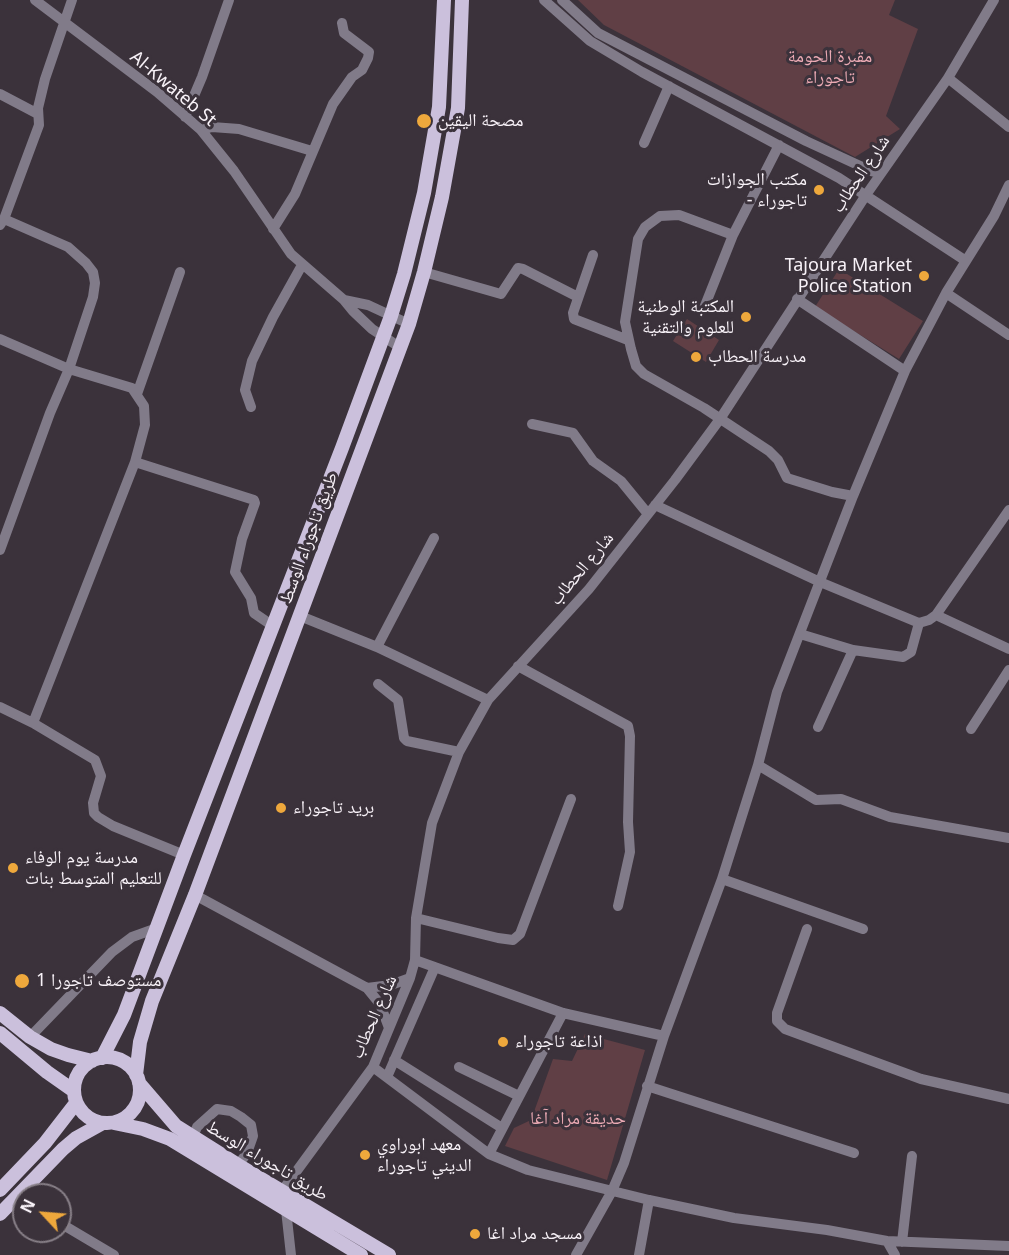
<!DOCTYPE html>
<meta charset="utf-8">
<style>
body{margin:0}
#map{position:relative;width:1009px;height:1255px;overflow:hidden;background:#3b323b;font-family:"Noto Sans",sans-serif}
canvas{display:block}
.north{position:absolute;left:12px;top:1183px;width:60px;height:60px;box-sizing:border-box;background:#3b323b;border:2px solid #877f87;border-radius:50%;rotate:296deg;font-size:16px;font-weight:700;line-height:24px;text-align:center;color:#f8f2f8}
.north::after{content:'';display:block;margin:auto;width:21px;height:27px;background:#eea83c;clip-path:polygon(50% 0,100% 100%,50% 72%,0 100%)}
</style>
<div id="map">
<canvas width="1009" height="1255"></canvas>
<div class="north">N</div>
</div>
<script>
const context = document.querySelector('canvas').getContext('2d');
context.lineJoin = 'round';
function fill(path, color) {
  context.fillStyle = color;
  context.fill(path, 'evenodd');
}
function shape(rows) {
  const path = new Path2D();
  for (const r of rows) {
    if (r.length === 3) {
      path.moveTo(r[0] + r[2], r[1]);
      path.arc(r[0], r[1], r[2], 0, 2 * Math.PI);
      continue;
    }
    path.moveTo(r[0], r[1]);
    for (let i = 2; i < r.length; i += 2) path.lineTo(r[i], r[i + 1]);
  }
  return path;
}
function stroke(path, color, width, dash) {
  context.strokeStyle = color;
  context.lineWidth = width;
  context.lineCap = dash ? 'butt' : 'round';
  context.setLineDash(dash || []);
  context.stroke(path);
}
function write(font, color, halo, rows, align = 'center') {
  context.font = font + ' "Noto Sans","Noto Naskh Arabic",sans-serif';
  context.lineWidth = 6;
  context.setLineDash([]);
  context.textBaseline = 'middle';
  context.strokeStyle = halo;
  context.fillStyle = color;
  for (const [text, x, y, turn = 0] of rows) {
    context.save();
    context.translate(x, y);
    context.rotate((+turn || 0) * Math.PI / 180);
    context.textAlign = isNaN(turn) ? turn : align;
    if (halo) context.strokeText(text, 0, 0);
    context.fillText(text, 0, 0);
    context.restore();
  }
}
fill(shape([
 [578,0,895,0,889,15,918,29,886,116,900,129,855,157,604,25],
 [839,269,923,321,899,359,815,307],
 [687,319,719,340,706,362,673,341],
 [585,1034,645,1050,607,1180,505,1146,514,1128,531,1120,553,1059,572,1061]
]), '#603f45');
stroke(shape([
 [35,0,157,92,201,130,234,171,291,254,344,300,353,311,372,329,401,348],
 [544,0,590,41,642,72,839,178,966,261],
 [562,0,598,33,806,141,871,171,881,173],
 [948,78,1009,127],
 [0,94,38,114],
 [185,117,202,77,229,0],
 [201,130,212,127,239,129,312,151],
 [644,143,669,86],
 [0,225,4,219,39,125,38,108,45,79,72,0],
 [273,229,295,194,333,104,352,77,362,70,368,58,369,52,344,33,342,23],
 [733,235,679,215,660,216,645,227,638,239,625,322,631,349,636,366,644,374,704,408,769,451,778,460,787,478,832,492,853,496],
 [593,255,573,313,574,319,628,340],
 [424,272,501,294,518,268,523,269,578,297],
 [946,293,1009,335],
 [797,299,905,371],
 [344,300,368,305,409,324],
 [704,308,733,235,779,145],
 [0,339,69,369,132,388,144,406,145,425,135,462,33,723],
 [137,394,180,272],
 [251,407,245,390,252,361,273,317,302,265],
 [532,424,573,433,593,461,621,481,648,514],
 [135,462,254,500,255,503,242,539,235,572,251,598,254,613,273,626],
 [655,505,820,582,919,623,929,620,936,615,1009,510],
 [0,550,50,413,69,369,93,297,95,283,93,272,86,263,68,247,4,219],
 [936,615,1009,649],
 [300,616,377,647,488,700],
 [800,634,853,650,903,657,911,652,919,623],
 [377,647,434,538],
 [518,666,628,726,630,736,628,822,630,852,618,906],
 [378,684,398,700,404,738,407,741,459,752],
 [0,707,33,723,95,760,101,776,93,803,94,813,98,817,113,826,184,855],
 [818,727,853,650],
 [971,729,1009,670],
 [758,765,816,800,841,799,890,817,1009,838],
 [722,879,863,929],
 [195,895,367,988,380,1004,389,1028],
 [416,918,498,938,513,940,520,934,571,799],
 [807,929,777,1013,777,1021,785,1029,921,1079,1009,1099],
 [415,960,563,1013,664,1036],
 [367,988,391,985,410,978],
 [30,1037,112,952,132,937,157,928],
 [394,1060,502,1128],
 [373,1067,489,1154,528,1170,649,1200,734,1218,827,1230,887,1241,1009,1246],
 [459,1067,519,1096],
 [387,1077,435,967],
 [647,1086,854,1153],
 [193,1137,197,1127,217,1109,231,1111,241,1117,251,1125,253,1136,247,1153,238,1165],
 [489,1154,563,1013],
 [282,1191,373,1067,410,978,415,960,416,918,432,823,459,752,488,700,589,589,675,480,720,419,866,195,948,78,994,0],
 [286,1210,291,1255],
 [60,1223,114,1255],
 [887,1241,895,1255],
 [902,1242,912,1156],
 [576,1255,612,1191,624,1163,664,1036,722,879,758,765,777,692,853,496,905,371,946,293,994,216,1009,185],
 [639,1255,649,1200]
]), '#817b89', 10);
stroke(shape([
 [0,1013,30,1037,51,1049,68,1055,92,1061],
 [0,1033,47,1072,74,1091],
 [107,1090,33],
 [102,1058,124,1015,184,855,342,448,391,316,404,274,424,193,439,107,444,0],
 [136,1075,140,1042,152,1001,195,895,409,324,424,272,442,197,458,108,462,0],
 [139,1083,176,1126,238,1165,389,1255],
 [114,1123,143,1129,170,1139,361,1255],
 [0,1190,45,1143,76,1103],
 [0,1214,63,1149,76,1138,103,1123]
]), '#cbc0dc', 14);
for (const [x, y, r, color] of [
 [424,121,8,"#eea83c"],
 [819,190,6,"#eea83c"],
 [924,276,6,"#eea83c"],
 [746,317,6,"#eea83c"],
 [696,357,6,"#eea83c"],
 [281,808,6,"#eea83c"],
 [13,868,6,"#eea83c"],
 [22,981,8,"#eea83c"],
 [503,1042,6,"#eea83c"],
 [365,1155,6,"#eea83c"],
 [475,1234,6,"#eea83c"]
]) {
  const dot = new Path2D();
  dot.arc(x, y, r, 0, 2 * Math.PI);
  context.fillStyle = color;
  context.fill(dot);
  stroke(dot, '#3b323b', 2);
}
write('18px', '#ecaab4', '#3b323b', [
 ["مقبرة الحومة",830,57],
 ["تاجوراء",830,78],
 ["حديقة مراد آغا",578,1119]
]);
write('18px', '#f8f2f8', '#3b323b', [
 ["Al-Kwateb St",173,89,40],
 ["شارع الحطاب",861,174,-56],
 ["طريق تاجوراء الوسط",309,538,-70],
 ["شارع الحطاب",582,569,-50],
 ["شارع الحطاب",374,1017,-66],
 ["طريق تاجوراء الوسط",267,1161,31]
]);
write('18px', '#f8f2f8', '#3b323b', [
 ["مصحة اليقين",438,121],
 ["مكتب الجوازات",807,180,"right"],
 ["- تاجوراء",807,201,"right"],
 ["Tajoura Market",912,266,"right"],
 ["Police Station",912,287,"right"],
 ["المكتبة الوطنية",734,307,"right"],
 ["للعلوم والتقنية",734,328,"right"],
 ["مدرسة الحطاب",708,357],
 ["بريد تاجوراء",293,808],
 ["مدرسة يوم الوفاء",25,858],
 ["للتعليم المتوسط بنات",25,879],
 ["مستوصف تاجورا 1",36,981],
 ["اذاعة تاجوراء",515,1042],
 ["معهد ابوراوي",377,1145],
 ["الديني تاجوراء",377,1166],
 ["مسجد مراد اغا",487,1234]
], 'left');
</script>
